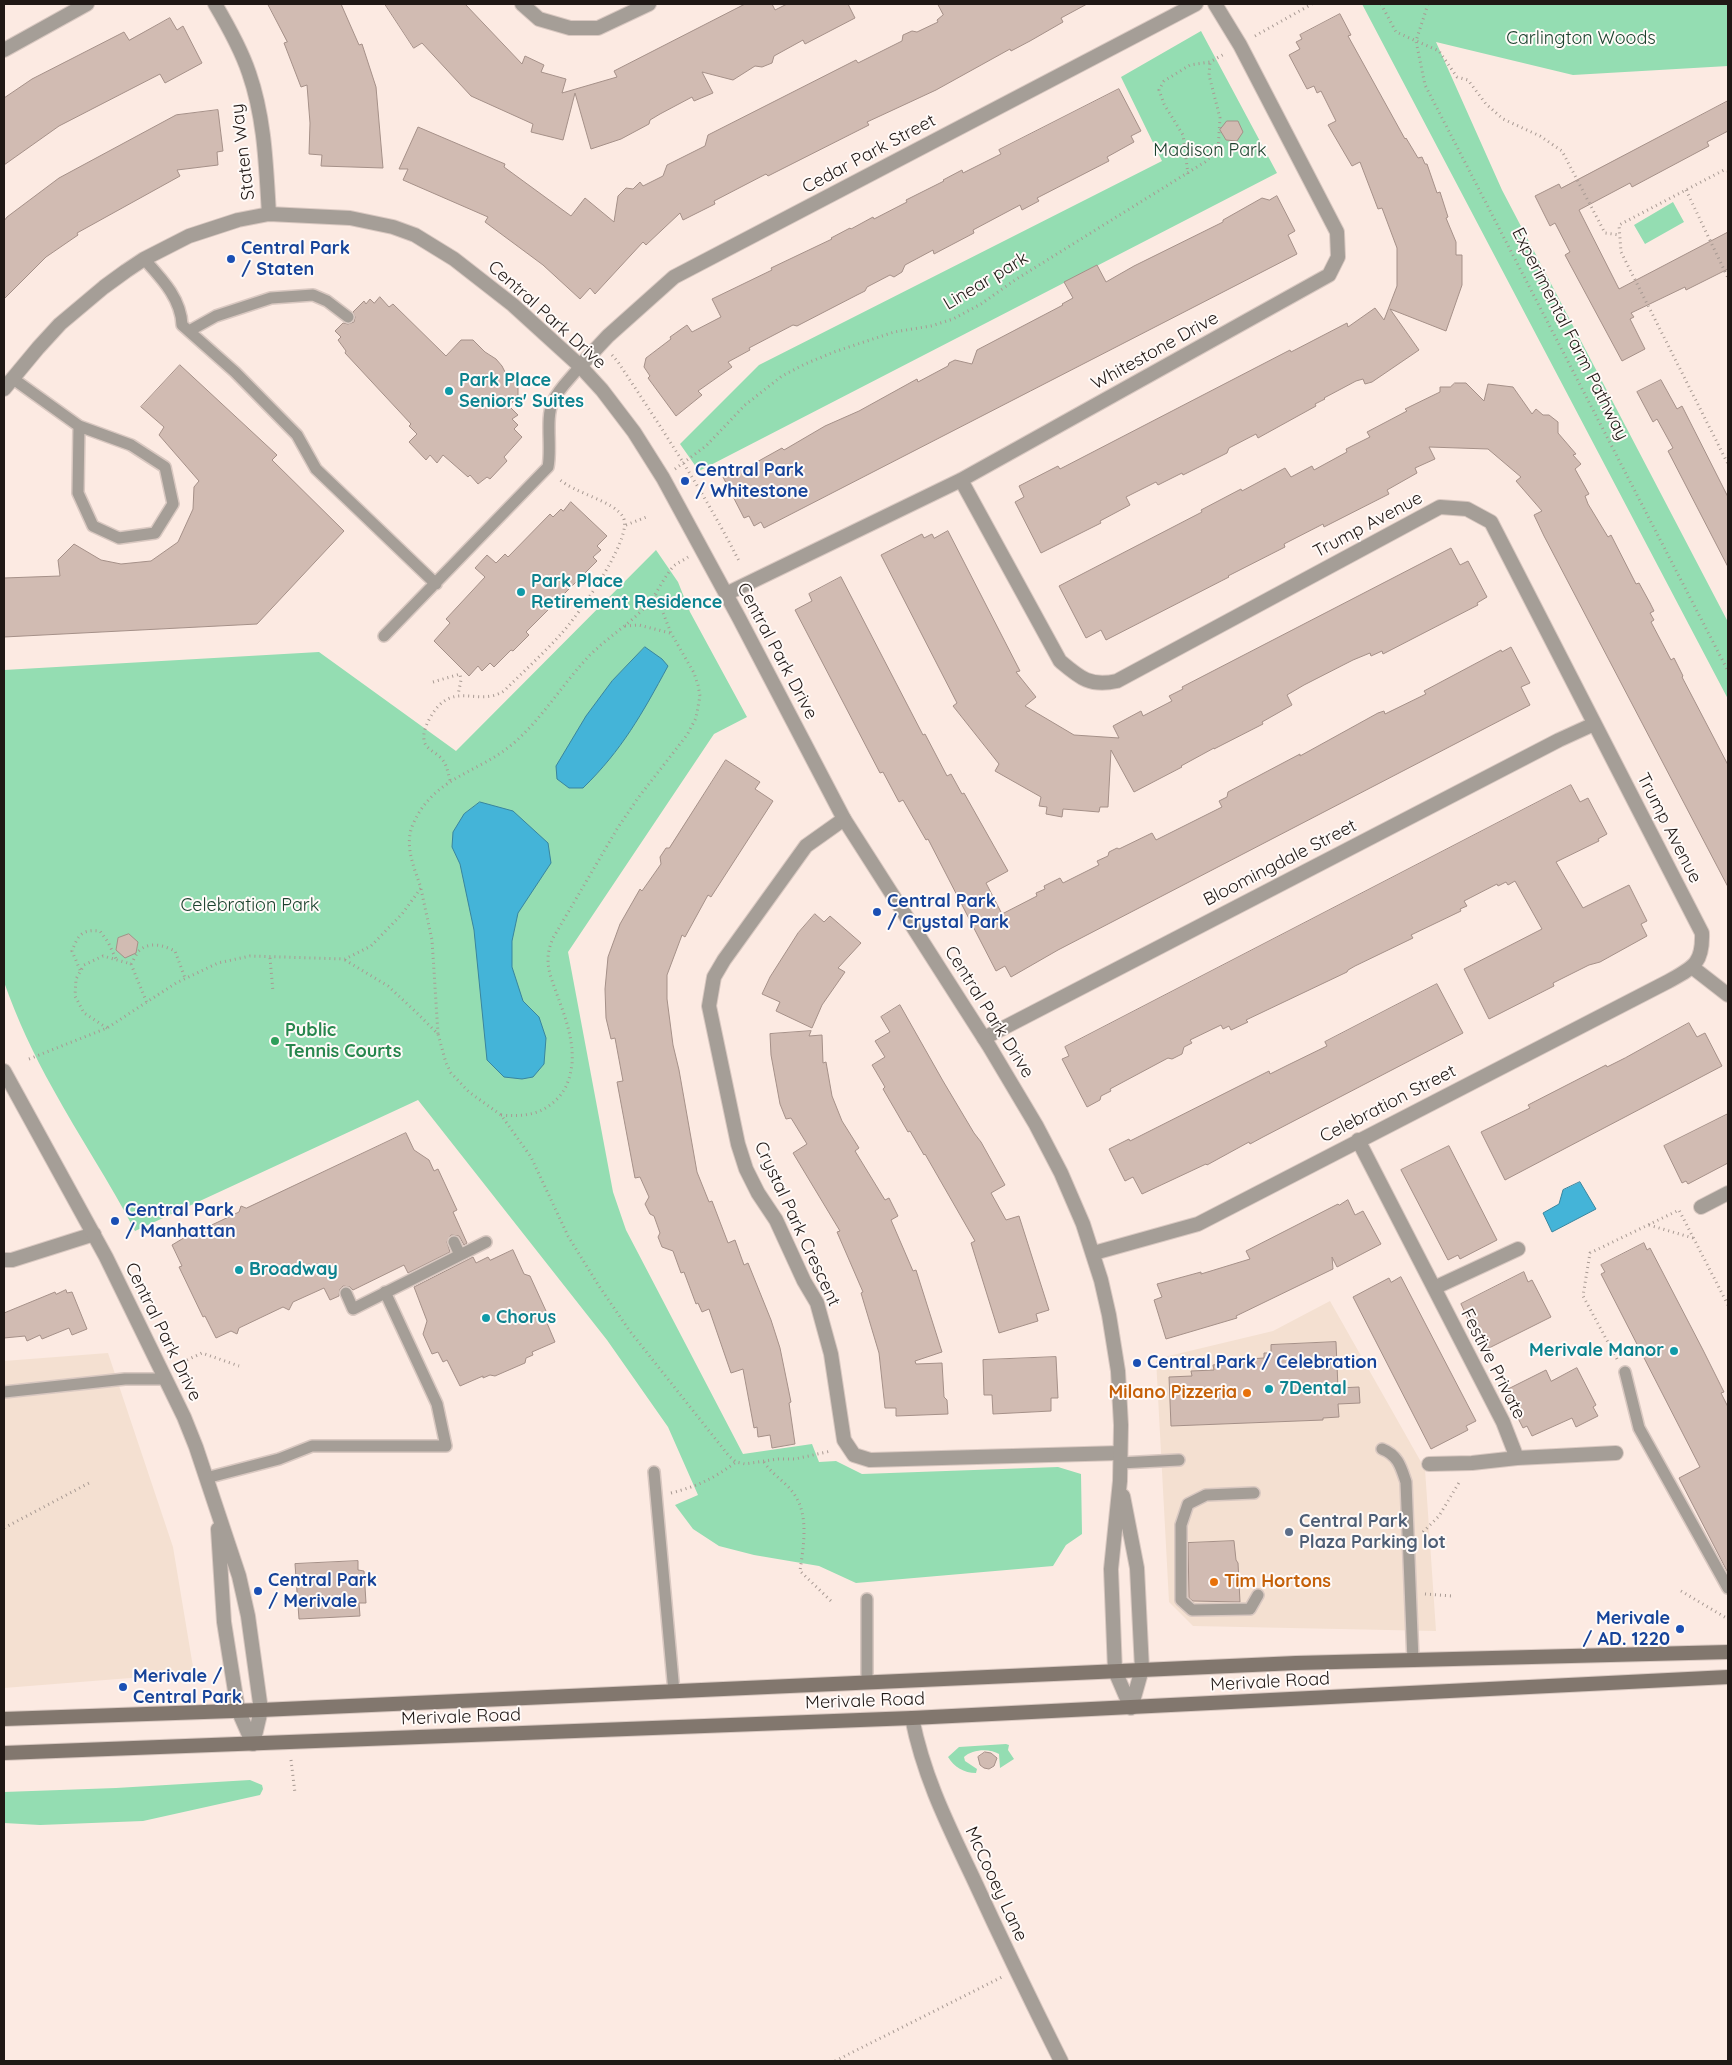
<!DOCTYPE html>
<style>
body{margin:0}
#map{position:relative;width:1732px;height:2065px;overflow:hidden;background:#fceae2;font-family:Quicksand,sans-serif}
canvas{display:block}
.frame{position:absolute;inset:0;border:5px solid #201815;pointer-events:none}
</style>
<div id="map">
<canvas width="1732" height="2065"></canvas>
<div class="frame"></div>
</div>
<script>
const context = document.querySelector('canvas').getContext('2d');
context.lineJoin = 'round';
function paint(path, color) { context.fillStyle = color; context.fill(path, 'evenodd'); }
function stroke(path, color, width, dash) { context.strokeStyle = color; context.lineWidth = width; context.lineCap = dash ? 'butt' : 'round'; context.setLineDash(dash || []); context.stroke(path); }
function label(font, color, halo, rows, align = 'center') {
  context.font = font + ' Quicksand,sans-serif'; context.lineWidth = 4; context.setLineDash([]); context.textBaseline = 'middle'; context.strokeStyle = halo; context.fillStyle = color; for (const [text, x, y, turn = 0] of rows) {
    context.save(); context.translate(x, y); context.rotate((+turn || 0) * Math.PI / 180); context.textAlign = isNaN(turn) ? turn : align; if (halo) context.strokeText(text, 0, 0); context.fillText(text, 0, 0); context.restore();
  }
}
const commercial = new Path2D(`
 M1330,1301L1425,1469L1436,1631L1193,1626L1169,1602L1156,1359L1273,1331Z
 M108,1353L173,1547L194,1673L4,1688V1361Z`);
const green = new Path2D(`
 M1362,4H1728V66L1573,75L1436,42L1502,190L1728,622V699Z
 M1201,31L1277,173L699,471L680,444L759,365L1162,161L1121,77Z
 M1673,202L1684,222L1645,244L1634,225Z
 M656,550L678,582L690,612L747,717L714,734L568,952L613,1192L626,1230L743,1454L812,1444L819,1462L836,1461L862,1474L1058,1467L1081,1474L1082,1534L1066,1545L1053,1566L856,1583L819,1566L754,1555L719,1546L693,1529L675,1505L698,1495L668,1427L607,1340L418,1100L135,1231C110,1182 79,1137 53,1089C34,1055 17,1019 4,982V670L319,652L456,751Z
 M1006,1744L1009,1745L1008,1750L1014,1759L1000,1768L999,1754C990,1748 972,1749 964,1757L965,1761L977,1769L976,1773C964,1773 954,1767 948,1757L959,1747Z
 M250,1780L262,1785L263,1789L260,1795L143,1821L40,1825L4,1823V1792L116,1788Z`);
const water = new Path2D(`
 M645,647L662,659L668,666C642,714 622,750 583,788H569L557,779L556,766L586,716L612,681Z
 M480,802L513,811L548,843L551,863L518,913L512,941V967L523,1001L539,1017L546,1038L544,1064L533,1077L522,1079L504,1077L487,1060L474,930L460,864L452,847L453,832L464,814Z
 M1580,1182L1596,1209L1552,1232L1543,1213L1559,1204L1563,1190Z`);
const building = new Path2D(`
 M268,4H341L359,45L362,44L376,87L383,168L321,166L322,155L309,154L310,123L307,85L301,87L284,43L287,42Z
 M385,4H465L522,64L525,56L544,65L541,72L566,79L562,93L617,77L614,71L745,4H772L775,10L787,4H848L855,18L805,44L803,40L774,56L772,63L762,67L755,66L733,80L702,72L713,93L694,101L692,97L660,114L650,120L649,124L621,139L591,149L575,93L563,140L531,132L533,124L471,96L422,43L414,48Z
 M938,4H1087L1061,18L1063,22L1030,41L1011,51L1010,49L936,90L867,122L869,125L768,176L766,174L714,201L715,204L683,220L680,213L646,245L643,242L595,294L590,288L580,299L543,265L485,222L488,217L403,180L408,169H399L418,127L505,164L504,167L571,216L585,198L614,222L618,196L626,188L633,189L640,182L643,186L663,176L667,165L705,146L708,135L856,60L858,63L902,41L903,35L912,31L917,32L938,22L937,20L943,15Z
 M1340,14L1351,35L1348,36L1405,139L1406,138L1418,158L1422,157L1425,164H1427L1437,193L1440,192L1448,217L1446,218L1456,242V255H1462V285L1446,331L1390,309L1419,350L1372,382L1365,384L1363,379L1356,381L1324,398L1325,399L1315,404L1316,406L1258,438L1256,434L1229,448L1227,453L1183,475L1182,473L1158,485L1156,482L1126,497L1130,505L1100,521L1101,523L1041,553L1015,502L1024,497L1019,486L1058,466L1060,469L1290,350L1291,352L1347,323L1348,327L1375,308L1384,320L1397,286V248L1382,208L1378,209L1360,162L1352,166L1328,125L1336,121L1321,91L1317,93L1314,86L1307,89L1289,55L1300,49L1296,42L1302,39L1300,35Z
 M170,18L177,30L183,26L202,63L165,83L160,74L59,126L4,165V98L32,79L124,32L129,40Z
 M1119,89L1141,131L1131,136L1134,142L1107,157L1109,161L1037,198L1039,201L1022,210L1020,205L973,230L974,233L934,254L933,250L905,265L902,272L894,277L890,275L867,287L865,291L857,295L797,326L793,325L749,348L750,350L728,362L732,367L698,391L702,395L676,416L648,378L650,376L644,367L646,358L671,339L670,337L687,325L692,332L721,317L712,299L772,270L771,268L832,239L831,238L850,228L851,229L873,217L874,219L907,202L906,200L944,181L943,180L962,170L963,173L1001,154L999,150Z
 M1728,101V131L1707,142L1709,146L1632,187L1630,183L1579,210L1619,289L1728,232V269L1686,290L1685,287L1631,313L1634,317L1630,319L1645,349L1622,361L1565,255L1570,252L1555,223L1550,226L1535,196L1559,184L1561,188Z
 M218,110L223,151L217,152L218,165L177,170L180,176L77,233L78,235L46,257L4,299V221L7,217L59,178L176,115Z
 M1227,121H1238L1243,132L1237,141L1226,140L1220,130Z
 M1277,196L1295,231L1288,235L1297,254L764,528L761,522L754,526L749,516L744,518L723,477L745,466L746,468L782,448L784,450L825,426L859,411L917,379L918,382L948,366L949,363L955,360L972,364L977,350L1063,305L1062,304L1073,298L1064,282L1097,265L1106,282L1134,266L1223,222V220L1262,198L1269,200Z
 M380,297L389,307L393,304L446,356L461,340H473L485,352L496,359L502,366L507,376L518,385V396L509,406L518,415L512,419L518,425L514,429L522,437L504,457L507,461L490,479L487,477L478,484L470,475L468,477L443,455L437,463L430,455L426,460L409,442L417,434L409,426L411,424L345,353L346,351L338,340L341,337L335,331L343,323L348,324L354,322L355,317L353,312L364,301L366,304L370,299L374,303Z
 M180,365L277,455L272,460L344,531L257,624L4,637V578L60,576L58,560L74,544L101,560L121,564L151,561L178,542L193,509L194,487L199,481L159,435L164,427L141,407Z
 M1661,380L1677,409L1682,406L1728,497V567L1668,451L1673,448L1657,419L1653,422L1637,392Z
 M1455,383H1466L1484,401L1488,384L1513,387L1532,414L1536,409L1543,415H1549L1558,422V433L1576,454L1573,455L1581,464L1575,469L1589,494L1585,496L1588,504L1608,537L1611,535L1636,584L1639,583L1650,603L1654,611L1650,613L1654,620L1651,622L1671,660L1674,658L1683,676L1682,677L1728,765V887L1544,536L1534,515L1542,511L1516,481L1521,477L1488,449L1429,447L1435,459L1415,468L1417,473L1387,490L1389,494L1324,527L1323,524L1284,544L1285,547L1228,576L1229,577L1106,640L1101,630L1086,638L1059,586L1202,512L1201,510L1241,489L1242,491L1285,468L1291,477L1312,466L1314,470L1347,452L1346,449L1370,437L1367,432L1407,411L1405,409L1440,392V387H1450Z
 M571,502L607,536L597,546L601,550L593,557L597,561L526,632L529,635L513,651L511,650L494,667L490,663L482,671L478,666L469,676L434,641L450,623L446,619L485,577L475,568L487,555L496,563L505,554L508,557L550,514L553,517L561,509L563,511Z
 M948,531L1020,671L1016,672L1036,697L1025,706L1074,735L1119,738L1113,726L1141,711L1143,716L1172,701L1169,696L1183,689L1182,687L1451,548L1460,565L1468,561L1487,597L1477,603L1478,605L1383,654L1382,651L1371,656L1370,653L1353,660L1304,685L1287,695L1292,705L1262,722L1263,724L1214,749V748L1181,766L1182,767L1134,792L1111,750L1108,807H1100L1099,812L1063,809L1062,817L1046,814L1047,807L1039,806L1041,797L995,771L999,764L953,706L957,703L881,555L922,534L924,538L932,534L934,538Z
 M841,577L923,735L925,734L947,776L951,774L962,794L964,793L1008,871L986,883L1002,914L1037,896L1036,893L1045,889L1044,886L1060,878L1063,883L1099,865L1097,861L1108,856L1109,852L1117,848L1119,849L1152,833L1156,840L1222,807L1219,801L1227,797L1228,792L1300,754V756L1378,713L1384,711L1385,714L1426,694L1424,691L1501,650L1502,652L1511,647L1530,683L1521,687L1530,705L1058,950L1011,977L1005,966L996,971L928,839L926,840L903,800L899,802L883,772L880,773L795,610L812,601L809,594Z
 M726,760L760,782L755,789L773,801L711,897L708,895L685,937L682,935L667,975V999L673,1045L679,1070L697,1172L709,1202L712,1201L728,1243L735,1240L744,1265L748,1263L771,1320L780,1348L791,1402L789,1403L795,1444L772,1448L770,1435L758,1437L757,1427L754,1428L743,1369L731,1373L709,1309L702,1312L698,1303L696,1304L684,1272L681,1273L673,1251L662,1247L658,1237L660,1233L654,1216L650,1214L645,1204L649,1197L640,1177L635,1178L617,1082L623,1081L615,1038L611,1039L606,1018L605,989L608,957L620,924L640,889L642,891L661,864L660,857L666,848H669Z
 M1571,785L1580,802L1588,798L1607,834L1598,839L1599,841L1556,862L1583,908L1629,885L1647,921L1641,924L1647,936L1600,962L1589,965L1553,983L1554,986L1489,1019L1464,969L1542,929L1515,881L1508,885L1506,882L1498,886L1497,884L1464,901L1467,906L1460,909L1461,911L1411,935L1413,938L1355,966L1348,970L1347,972L1246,1020L1248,1022L1231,1030L1229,1026L1223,1029L1221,1025L1190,1040L1192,1043L1184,1047L1182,1054L1172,1059L1168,1058L1110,1089L1111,1091L1101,1096L1100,1100L1087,1107L1062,1059L1069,1056L1065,1047Z
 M815,914L824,922L830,916L861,943L838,968L845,972L822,1005L812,1028L776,1011L780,1002L762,994L770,977L798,933Z
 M129,934L138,942L136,953L125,958L116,950L118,938Z
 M1437,984L1463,1033L1263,1137L1250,1144L1249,1142L1207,1165L1206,1164L1142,1194L1133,1177L1125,1181L1109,1149L1129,1139L1130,1141L1269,1071L1270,1074L1288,1065L1327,1046L1325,1042Z
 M900,1005L943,1081L974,1133L981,1142L1005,1185L991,1193L1006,1220L1019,1216L1049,1310L1036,1314L1038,1321L999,1333L971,1243L975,1241L925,1154L924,1155L910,1131L908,1132L897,1113L883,1089L885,1087L872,1065L885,1057L875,1041L890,1032L881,1017Z
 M1689,1023L1697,1037L1705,1033L1722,1066L1505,1180L1481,1132L1530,1108L1528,1105L1606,1065L1607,1067L1625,1058Z
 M811,1031L809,1036L822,1035L823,1063L826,1062L832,1096L842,1121L859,1148L855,1151L885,1200L889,1198L898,1216L891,1220L913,1271L916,1270L942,1352L915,1361L916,1364L942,1363L944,1397L947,1400L948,1414L896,1416V1408H885L879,1353L861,1293L863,1292L837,1232L840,1231L793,1153L807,1144L791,1118L786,1119L780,1104L771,1055L770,1034Z
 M1728,1114V1163L1688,1184L1686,1181L1682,1183L1664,1146Z
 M406,1133L414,1150L429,1160L434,1171L438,1169L457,1210L453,1212L467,1243L464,1245L459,1236L451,1235L447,1242L450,1252L408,1273L404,1265L353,1290L350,1287L343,1286L340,1289L339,1296L330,1300L324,1288L293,1302L289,1310L283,1307L239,1328L237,1334L231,1331L216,1338L205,1316L203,1317L179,1267L182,1266L172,1245L187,1236L189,1231L197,1232L239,1212L241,1206L246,1208Z
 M1449,1146L1497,1240L1460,1259L1458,1255L1448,1260L1401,1170Z
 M1348,1200L1355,1215L1363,1211L1381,1244L1337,1267L1332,1257L1333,1269L1236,1316L1237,1318L1166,1339L1154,1300L1162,1297L1157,1284L1201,1272V1274L1250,1259L1246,1251L1338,1204L1339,1205Z
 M1644,1243L1647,1250L1650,1248L1703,1350L1724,1392L1721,1393L1728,1407V1573L1679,1478L1700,1467L1601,1274L1605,1272L1601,1265Z
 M513,1250L524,1274L530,1276L546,1311L544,1316L555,1342L532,1352L533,1355L526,1358L525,1363L495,1376L490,1375L483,1378V1376L460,1386L447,1360L443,1362L438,1352L432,1354L423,1334L427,1321L414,1287L473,1257L476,1263L488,1257L490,1260Z
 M1524,1272L1528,1282L1532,1280L1551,1317L1483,1351L1461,1304Z
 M1401,1277L1476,1421L1466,1426L1468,1430L1431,1449L1353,1297L1389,1278L1391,1282Z
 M66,1290L67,1293L72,1292L87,1329L72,1335L69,1328L42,1339L40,1335L27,1341L25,1336L4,1338V1313L55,1292L56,1294Z
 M1336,1342L1338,1388L1359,1387L1360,1403L1338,1404L1339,1417L1323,1418V1420L1171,1426L1169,1377L1192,1376L1191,1371L1214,1370L1213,1365L1233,1363L1232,1360L1264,1358V1353H1271V1345Z
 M1056,1357L1058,1398H1051V1411L993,1414L992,1395H984L983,1360Z
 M1577,1368L1596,1405L1593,1407L1598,1416L1576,1427L1572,1418L1532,1436L1527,1426L1523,1428L1504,1391L1546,1370L1551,1381Z
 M1234,1541L1236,1560L1238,1563L1240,1602L1193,1601L1189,1598L1188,1543Z
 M358,1561V1570L364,1571L366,1603H359L360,1616L299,1619L295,1564Z
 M985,1752L991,1753L997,1758L994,1766L989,1769L984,1768L980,1765L978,1757Z`);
const path = new Path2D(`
 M1381,4L1396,32L1439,51L1457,77L1468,80L1486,104L1503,119L1540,136L1562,151L1605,233L1620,235
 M1428,4L1416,41L1425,85L1728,671
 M1255,36L1312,4
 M1728,171L1724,170L1619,225L1621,252L1728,464
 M1188,174L1183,135L1164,104L1159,90L1164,81L1190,65L1210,62L1226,53
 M1686,190L1728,278
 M612,355L618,362C661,427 704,492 739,561
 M675,469L706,446L745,405L782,376L805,364L834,352L894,332L931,326L953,319L981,304L1015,280L1205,162L1218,150L1220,118L1209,75L1210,62
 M626,525L649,516
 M625,626L639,625L670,633
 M433,682L460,674L461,680L458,695
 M450,780C448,773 447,765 442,759C436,752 425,749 424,740C423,732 426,725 430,718C452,678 477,708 504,691C523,672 543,654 561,634C576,618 635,537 623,517C614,501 574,493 559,479
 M421,889L432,940L438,1034
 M270,958L273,992
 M345,960L388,986L416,1012L438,1034L446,1063L451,1073L469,1092L501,1115L531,1157L568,1236L599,1286L629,1330L729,1456L736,1462L745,1464L778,1459H795L831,1451
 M131,964C134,960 136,953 140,950C150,941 165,946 175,951L185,978
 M80,970L72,951C78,935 82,929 100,931L108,942L116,959
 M107,1028L84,1013L75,996L76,979L84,965L103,956L131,964L147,1003
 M29,1059L107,1028L176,983L218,963L250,956L345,959L371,946L402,914L421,888C414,867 403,844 414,822C436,775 481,773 516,741C544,716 564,682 590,655C608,637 630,624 647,605C658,593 665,574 675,565C679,562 684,560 688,557
 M501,1115C523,1117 542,1115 558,1098C567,1088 570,1078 572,1064C574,1036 563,1012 554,986C551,978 548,969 548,960C548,952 550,945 553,938L617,829L638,798L687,735L696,718L700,696L698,685L694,673L671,633L656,595
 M1649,1225L1693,1238
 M1617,1359L1583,1296L1590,1253L1679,1210L1728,1305
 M187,1360L202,1353L239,1366
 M764,1462C773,1476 788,1483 796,1497C809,1518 803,1549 800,1571L831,1601
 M671,1493C698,1486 713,1479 736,1462
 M4,1528L89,1483
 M1423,1532L1439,1516L1460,1481
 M1681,1591L1728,1619
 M1425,1594L1452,1596
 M291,1760L295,1793
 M835,2061L1002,1977`);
const service = new Path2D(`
 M144,259C161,278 181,298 182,325L235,372L297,435L316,469L436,584
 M189,331L216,316L271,298L313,295L327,301L348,317
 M12,378L79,426L131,445L165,467L173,504L155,533L119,538L93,526L78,493L79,426
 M384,636L548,467C552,447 545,419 553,401C559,388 572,377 580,366
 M454,1242L460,1255
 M346,1293L353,1309L486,1242
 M1625,1372L1639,1428L1728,1588
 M4,1392L125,1379H165
 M1382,1449C1398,1455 1401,1467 1406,1482L1413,1661
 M1120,1463L1179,1460
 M654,1472L674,1692
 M206,1478L279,1459L312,1446H446L437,1404L385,1292
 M1254,1493L1206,1495L1188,1504L1181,1525V1600L1192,1610L1250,1609L1258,1595
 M867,1599V1683`);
const minor = new Path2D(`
 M215,4C228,26 241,49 249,73C265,119 266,167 269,214
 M522,4L539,19L570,28H598L649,4
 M4,50L87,4
 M580,366L608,336L674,277L1196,4
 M961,480L1060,661C1080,678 1090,687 1117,681L1440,507L1467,509L1491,522L1702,933C1703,963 1694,967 1669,981L1198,1224L1094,1253
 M726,594L961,480L1329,275L1338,257L1337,232L1240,45L1215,4
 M844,819L806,846L724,960L714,977L709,1006L738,1144L746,1169L758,1193L776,1220L804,1281L817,1303L831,1354L844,1440L854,1455L870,1460L1120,1453
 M1692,967L1728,995
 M984,1038L1559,740L1594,724
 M1358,1140L1503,1422L1517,1458
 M1701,1207L1728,1193
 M4,1260H12L94,1234
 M1434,1288L1518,1249
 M1429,1464L1472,1463L1517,1458L1616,1453
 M912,1718C924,1778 948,1825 974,1880C1002,1941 1031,2001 1061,2061`);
const tertiary = new Path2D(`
 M4,389L38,348L60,324L104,287L126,271L144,259L189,236L238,220L269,214L350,218L393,227L415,235L454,259L513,305L580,366L602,390L634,432L663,478L739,618L844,819L989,1046L1036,1125L1061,1173L1083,1224L1101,1280L1109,1315L1118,1371L1121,1425L1120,1481L1111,1569L1115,1671L1131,1708
 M4,1071L106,1257L184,1417L196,1447L239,1576L248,1616L261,1710L253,1744
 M1123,1496L1137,1568L1142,1669L1131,1708
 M218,1529L224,1622L238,1710L253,1744`);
const secondary = new Path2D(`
 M4,1719L261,1710L1296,1663L1728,1652
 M4,1753L912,1718L1728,1677`);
const markers = [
 [231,259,5,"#1a4fb4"],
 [449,391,5,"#0f9aa8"],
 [685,481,5,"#1a4fb4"],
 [521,592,5,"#0f9aa8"],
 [877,912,5,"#1a4fb4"],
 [275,1041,5,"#2e9e5b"],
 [115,1221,5,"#1a4fb4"],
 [239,1270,5,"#0f9aa8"],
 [486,1318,5,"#0f9aa8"],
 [1674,1351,5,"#0f9aa8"],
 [1137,1363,5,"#1a4fb4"],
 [1269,1389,5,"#0f9aa8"],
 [1247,1393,5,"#e8710a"],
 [1289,1532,5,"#5c6f8a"],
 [1214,1582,5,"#e8710a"],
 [258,1591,5,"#1a4fb4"],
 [1680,1629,5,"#1a4fb4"],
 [123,1687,5,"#1a4fb4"]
];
const parkNames = [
 ["Carlington Woods",1581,39],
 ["Madison Park",1210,151],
 ["Celebration Park",250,906]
];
const streetNames = [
 ["Staten Way",243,152,-97],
 ["Cedar Park Street",869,154,-28],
 ["Linear park",986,281,-31],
 ["Central Park Drive",547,315,42],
 ["Experimental Farm Pathway",1570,334,63],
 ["Whitestone Drive",1155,351,-29],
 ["Trump Avenue",1368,525,-28],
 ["Central Park Drive",777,651,62],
 ["Trump Avenue",1669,828,63],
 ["Bloomingdale Street",1280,863,-27],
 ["Central Park Drive",989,1012,58],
 ["Celebration Street",1388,1104,-27],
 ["Crystal Park Crescent",797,1224,65],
 ["Central Park Drive",163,1332,64],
 ["Festive Private",1493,1364,63],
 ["Merivale Road",1270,1682,-3],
 ["Merivale Road",865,1701,-2],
 ["Merivale Road",461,1717,-2],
 ["McCooey Lane",996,1884,65]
];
const transitNames = [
 ["Central Park",241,249],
 ["/ Staten",241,270],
 ["Central Park",695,471],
 ["/ Whitestone",695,492],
 ["Central Park",887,902],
 ["/ Crystal Park",887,923],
 ["Central Park",125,1211],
 ["/ Manhattan",125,1232],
 ["Central Park / Celebration",1147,1363],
 ["Central Park",268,1581],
 ["/ Merivale",268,1602],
 ["Merivale",1670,1619,"right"],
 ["/ AD. 1220",1670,1640,"right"],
 ["Merivale /",133,1677],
 ["Central Park",133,1698]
];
const cultureNames = [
 ["Park Place",459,381],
 ["Seniors' Suites",459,402],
 ["Park Place",531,582],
 ["Retirement Residence",531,603],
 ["Broadway",249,1270],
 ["Chorus",496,1318],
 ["Merivale Manor",1664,1351,"right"],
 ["7Dental",1279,1389]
];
const leisureNames = [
 ["Public",285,1031],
 ["Tennis Courts",285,1052]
];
const foodNames = [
 ["Milano Pizzeria",1237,1393],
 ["Tim Hortons",1224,1582,"left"]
];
const serviceNames = [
 ["Central Park",1299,1522],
 ["Plaza Parking lot",1299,1543]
];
paint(commercial, '#f4e0d1');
paint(green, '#94ddb2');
paint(water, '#44b4d8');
stroke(water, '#39859e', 1);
paint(building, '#d1bbb2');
stroke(building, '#a59088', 1);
stroke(service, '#d9c8c1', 14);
stroke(minor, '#d9c8c1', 16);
stroke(tertiary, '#d9c8c1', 16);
stroke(secondary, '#d9c8c1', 16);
stroke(path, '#a89a93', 3, [1, 4]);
stroke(service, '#a59e97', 11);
stroke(minor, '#a59e97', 14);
stroke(tertiary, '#a59e97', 14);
stroke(secondary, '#82776e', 14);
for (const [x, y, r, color] of markers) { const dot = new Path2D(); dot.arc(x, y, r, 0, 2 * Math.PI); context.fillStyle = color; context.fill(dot); stroke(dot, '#fffaf8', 2); }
label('18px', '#1b412d', '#fffaf8', parkNames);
label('18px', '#201815', '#fffaf8', streetNames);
label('bold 18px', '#164399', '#fffaf8', transitNames, 'left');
label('bold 18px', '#0d838f', '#fffaf8', cultureNames, 'left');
label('bold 18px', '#27864d', '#fffaf8', leisureNames, 'left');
label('bold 18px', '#c56008', '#fffaf8', foodNames, 'right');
label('bold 18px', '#4e5e75', '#fffaf8', serviceNames, 'left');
</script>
